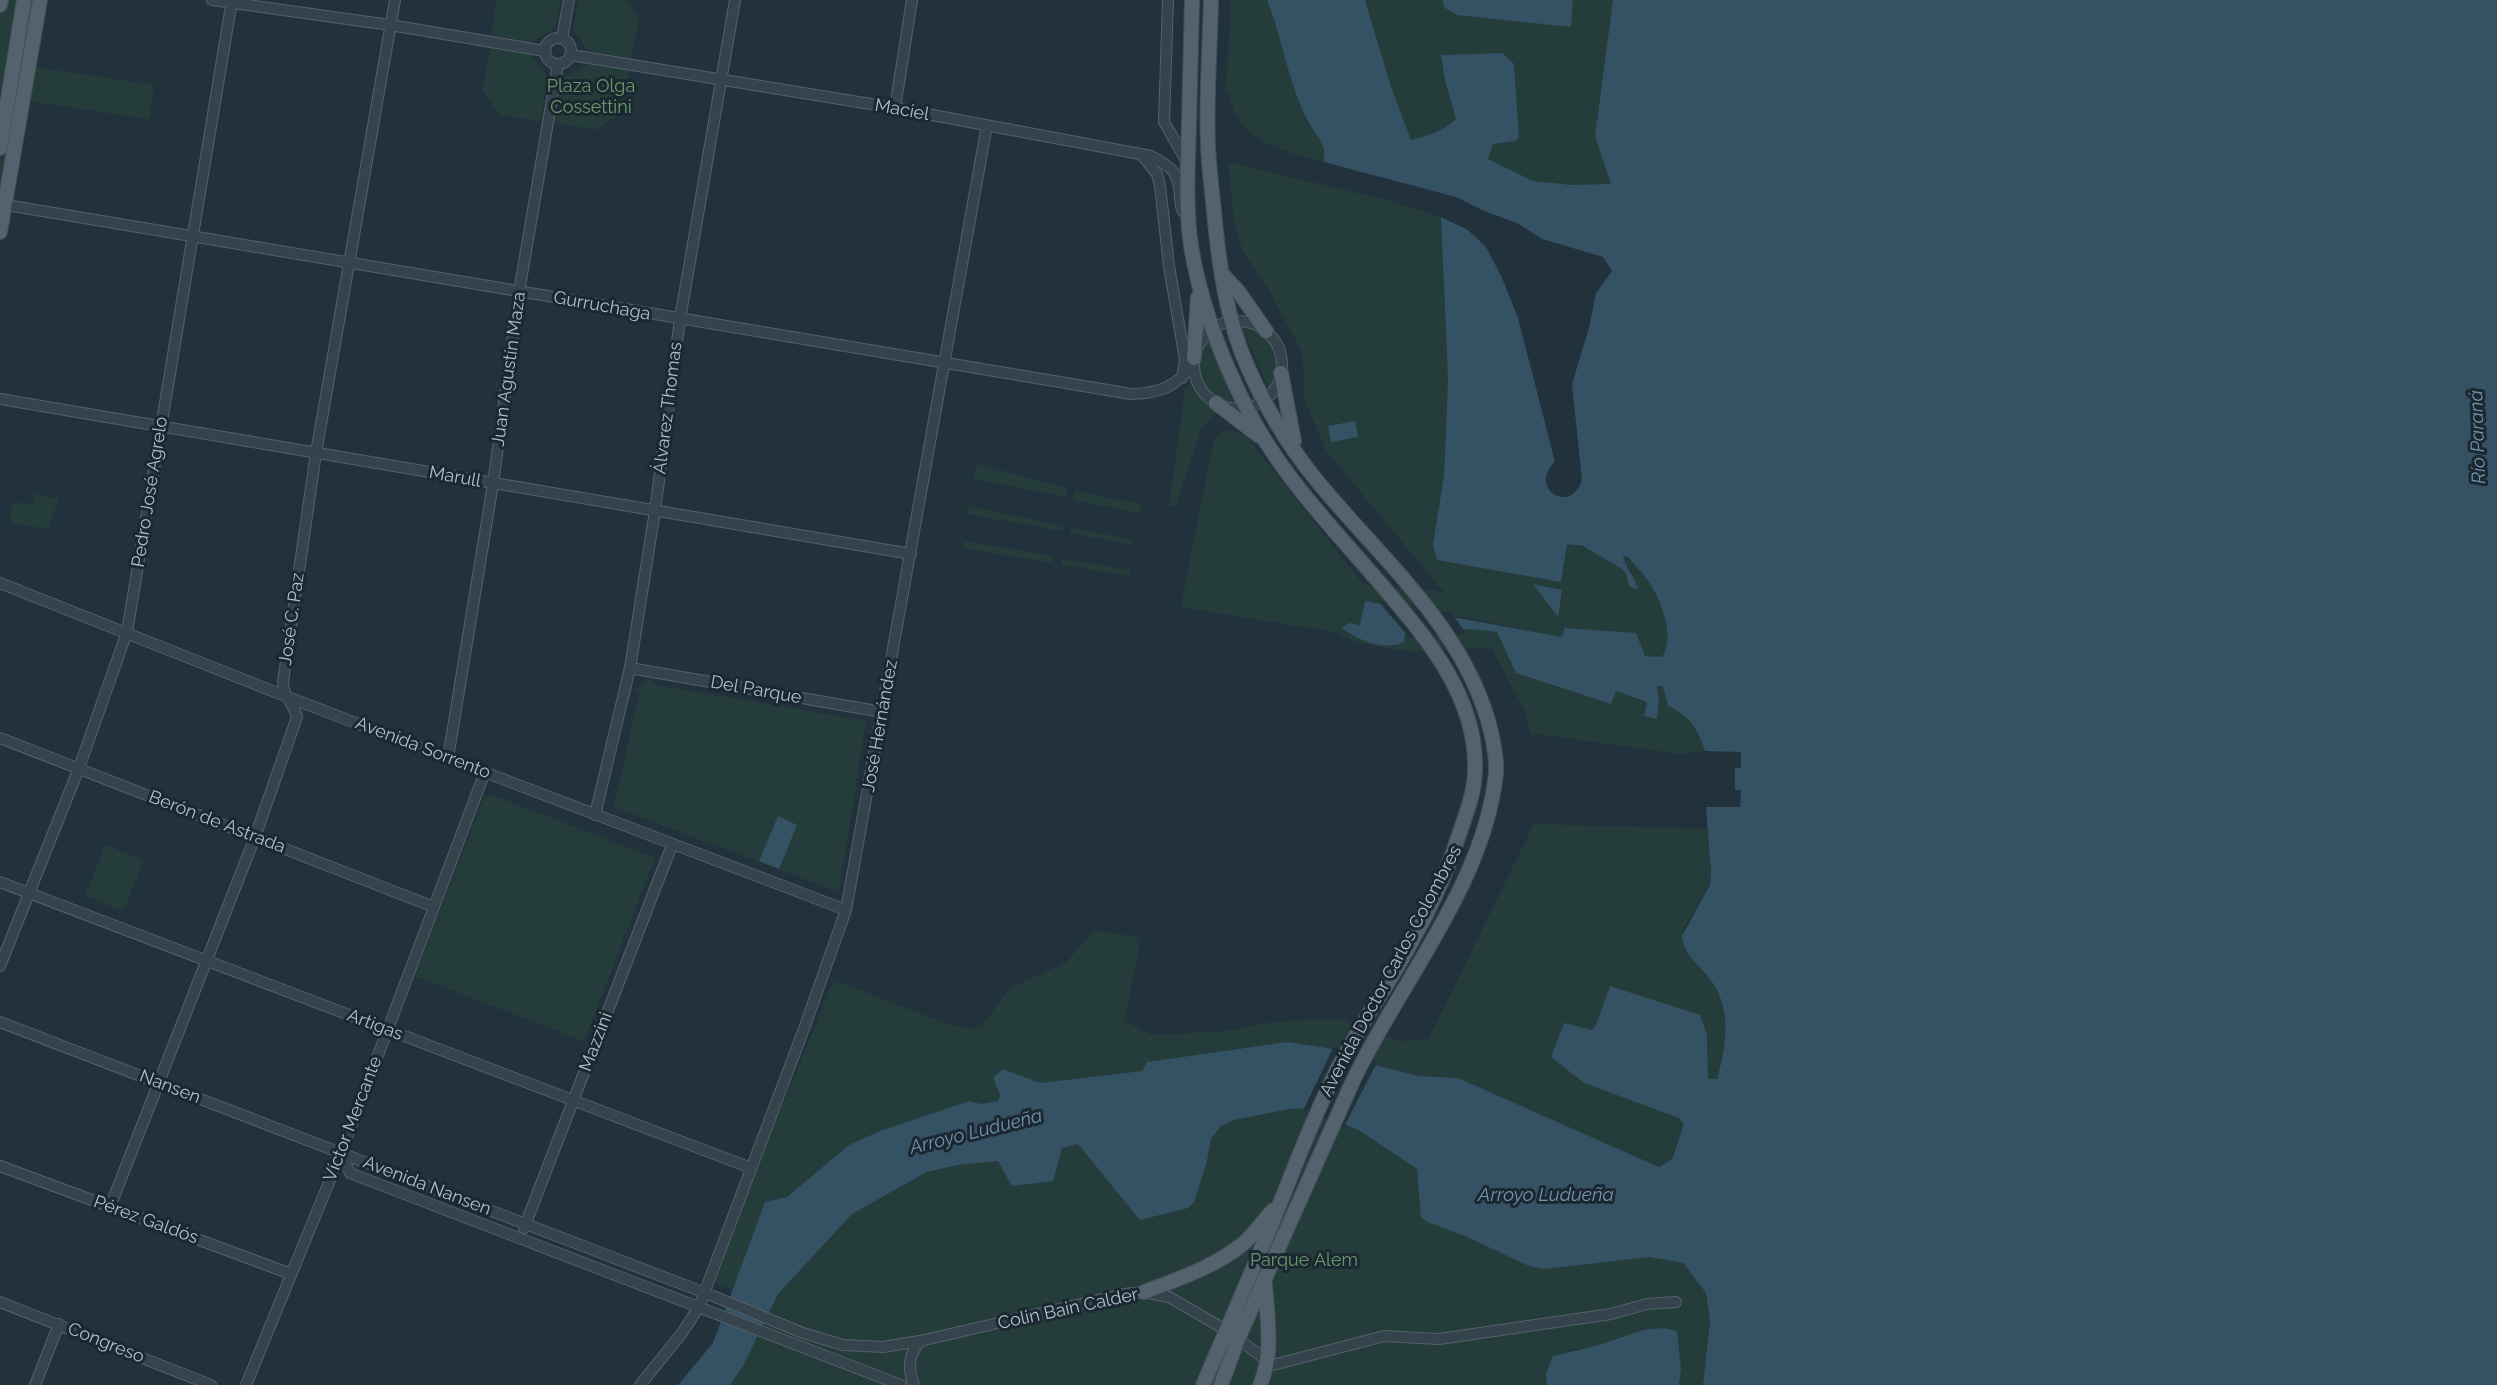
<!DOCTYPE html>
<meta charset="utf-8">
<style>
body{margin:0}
canvas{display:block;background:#22323c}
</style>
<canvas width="2497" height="1385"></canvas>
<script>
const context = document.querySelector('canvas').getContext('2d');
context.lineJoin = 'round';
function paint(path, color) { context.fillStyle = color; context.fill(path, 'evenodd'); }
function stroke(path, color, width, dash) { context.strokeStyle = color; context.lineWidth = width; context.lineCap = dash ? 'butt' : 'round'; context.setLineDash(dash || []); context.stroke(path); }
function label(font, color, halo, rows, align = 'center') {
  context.font = font + ' Raleway,sans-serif'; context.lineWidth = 6; context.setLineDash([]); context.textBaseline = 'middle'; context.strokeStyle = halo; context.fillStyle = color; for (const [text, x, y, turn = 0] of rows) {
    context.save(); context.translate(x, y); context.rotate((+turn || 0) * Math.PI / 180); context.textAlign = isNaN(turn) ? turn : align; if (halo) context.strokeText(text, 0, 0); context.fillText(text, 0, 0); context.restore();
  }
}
const green = new Path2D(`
 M0,0H40L0,232Z
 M497,0H561L555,28L530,43L491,35Z
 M579,0H626L639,17L631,61L591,54L573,30Z
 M1231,0H1267C1283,40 1288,84 1309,123C1318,139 1326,142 1324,162C1286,152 1235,141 1230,94H1226Z
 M1365,0H1442L1445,8L1571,26L1573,0H1613L1595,136L1611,185H1572L1533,181L1487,159L1493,144L1515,141L1519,137L1514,64L1502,53L1441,55L1445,82L1456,119C1443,131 1429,135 1411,140L1391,87Z
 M491,47L530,54L548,77L540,122L500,114L482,90Z
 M588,64L629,71L619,115L594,130L555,122L563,79Z
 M34,67L154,85L149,119L29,101Z
 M1228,162L1390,201L1441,217L1448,380L1444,475L1433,544L1561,581L1567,544C1588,546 1614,559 1627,576L1633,572L1624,562L1623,556H1627C1633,563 1640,570 1646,578C1660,597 1676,635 1662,657L1645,656L1490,622L1365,601L1360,625L1349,634L1374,644L1395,647L1405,634L1470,629L1497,632L1516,673L1611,704L1616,691L1647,702L1659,701L1657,686H1663L1668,706C1690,715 1698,730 1705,751L1680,754L1530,733L1525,711L1491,647L1420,652L1398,650L1358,643L1334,632L1181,607L1213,443C1220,428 1231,430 1245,435L1363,584L1444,592L1327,452L1304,399L1303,354L1269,290L1243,251L1234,223Z
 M1245,326C1278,335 1284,360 1269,389L1242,327Z
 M1210,336L1239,406C1202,400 1189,366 1210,336Z
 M1191,381L1204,401L1217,410L1201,429L1176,506L1169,507L1185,390Z
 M977,464L1068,488L1066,497L974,479Z
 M1074,491L1141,504L1140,513L1073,500Z
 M35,494L59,499L47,529L10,523L13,502L32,505Z
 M969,506L1063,526L1062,531L967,514Z
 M1071,528L1134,540L1133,545L1070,533Z
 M963,541L1054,556L1053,563L962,548Z
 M1062,559L1131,570L1130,576L1061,565Z
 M651,678L656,685L866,721L839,892L614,807L639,695L635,689Z
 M492,795L655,858L584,1041L415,976L484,798Z
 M1534,824L1707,829C1709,851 1716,877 1704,898C1699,907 1686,920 1684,930C1680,957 1709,972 1719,994C1731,1020 1725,1053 1717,1079H1708L1707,1035L1610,987L1596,1025L1592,1030L1584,1083L1679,1118L1684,1124L1671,1159L1659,1167L1458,1078L1419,1076L1375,1065L1328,1048L1287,1042L1147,1062L1142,1071L1040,1083L1003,1069L998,1101L981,1104L969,1101L880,1131L849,1145L787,1197L765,1202L733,1290L715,1283L759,1162L834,980L949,1025L971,1029L982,1026L1010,988L1066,963L1094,930L1141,938L1124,1021L1152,1035L1226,1031L1274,1022L1320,1019L1346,1020L1399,1041L1428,1040Z
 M106,845L144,861L123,911L85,895Z
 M1309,1108L1360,1131L1417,1169L1649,1257L1683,1263L1706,1293L1710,1321L1703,1385H1679L1681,1369L1643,1330L1599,1345L1568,1351L1546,1374L1547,1385H730L743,1366L778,1294L852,1214L927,1172L958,1165L999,1161L1078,1144L1194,1202L1207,1161L1211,1139L1221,1126L1234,1120L1290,1109Z`);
const water = new Path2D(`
 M1267,0H1365L1391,87L1411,140C1429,135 1443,131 1456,119L1445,81L1441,55L1502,53L1514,64L1519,137L1515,141L1493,144L1488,159L1533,181L1572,185L1611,184L1595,136L1613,0H2497V1385H1703L1710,1321L1706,1293L1683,1263L1649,1257L1544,1269L1529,1266L1465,1236L1427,1222L1421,1217L1417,1169L1360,1131L1308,1108L1290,1109L1234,1120L1221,1126L1211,1139L1207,1161L1194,1202L1188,1208L1140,1220L1078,1144L1062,1148L1053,1181L1012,1186L998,1161L958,1165L927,1172L852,1214L778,1294L743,1366L730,1385H678L713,1343L765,1202L787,1197L849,1145L880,1131L969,1101L981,1104L998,1101L1000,1095L993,1078L1003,1069L1040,1083L1142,1071L1147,1062L1287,1042L1328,1048L1375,1065L1419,1076L1458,1078L1659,1167L1672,1159L1684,1124L1679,1118L1584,1083L1551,1057L1564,1023L1592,1030L1596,1025L1610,986L1700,1015L1707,1035L1708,1079H1717C1726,1048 1732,1010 1712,982C1702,967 1683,955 1682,936L1710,885L1711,871L1706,807H1740L1741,790H1735V768H1741V752L1705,751C1698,730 1690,715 1668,706L1663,686H1657L1659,701L1657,719L1644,716L1647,702L1616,691L1611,704L1516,673L1497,632L1470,629L1405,634L1404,642C1386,652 1357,640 1342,628L1349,623L1360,625L1365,601L1562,637L1565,628L1636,633L1645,656L1662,657C1676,635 1660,597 1646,578C1640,570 1633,563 1627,556H1623C1625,565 1635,578 1638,589L1629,587L1627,576L1622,569L1583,546L1567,544L1561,582L1437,560L1433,544L1444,475L1448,380L1441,217L1468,230L1486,247L1502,278L1518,318L1555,462C1527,488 1571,516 1582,480L1572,384L1589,328L1596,293L1612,271L1603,257L1542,239L1517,223L1484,211L1456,197L1324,162C1326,142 1318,139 1309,123C1288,84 1283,40 1267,0Z
 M1442,0H1573L1571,27L1457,15L1445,8Z
 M1355,421L1358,437L1331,442L1328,426Z
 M1533,584L1562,590L1558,617Z
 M778,816L797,825L779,869L759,861Z
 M1663,1328L1677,1331L1681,1369L1679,1385H1547L1546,1374L1553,1356L1599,1345L1643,1330Z`);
const pier = new Path2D(`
 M1377,600L1451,613L1466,633L1409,637Z
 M1334,1046L1377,1062L1344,1127L1308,1111H1303Z`);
const minor = new Path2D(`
 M212,0L390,25L545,51
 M1168,0L1164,122L1187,162
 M545 51a13 13 0 1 1 26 0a13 13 0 1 1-26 0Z
 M562,38L569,0
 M571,55L895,108L1151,156C1172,167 1179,173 1180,197C1181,205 1180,208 1185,214
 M895,108L912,0
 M1141,154L1157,174L1160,186L1169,266L1185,360L1182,378
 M0,204L1131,394C1161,393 1176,387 1194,363
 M1194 365a44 44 0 1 1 88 0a44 44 0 1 1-88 0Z
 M0,399L911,554
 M0,583L285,696L846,910
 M630,668L882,712
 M0,738L434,907
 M448,758L493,484L519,292L558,64
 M595,815L630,668L655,511L680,319L735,0
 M0,882L751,1168
 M0,966L79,768L127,632L232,0
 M0,1022L713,1296L803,1333L843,1345L883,1347L920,1341L1124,1294L1144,1292L1169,1297L1226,1330L1273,1365L1384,1336L1439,1339L1611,1314L1647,1304L1676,1302
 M341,1153L350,1173L901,1385
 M0,1166L291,1274
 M110,1207L255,837L297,717C294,703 283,697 283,682L316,453L395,0
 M524,1228L672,845
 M0,1302L211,1385
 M35,1385L59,1324
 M246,1385L341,1153L485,772
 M640,1385L682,1333L699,1307L805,1026L846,910L987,125
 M914,1385C907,1368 909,1355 920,1341`);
const major = new Path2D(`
 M1192,0C1191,41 1190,82 1189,123C1188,163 1185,206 1191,246C1200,302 1220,355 1245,405C1278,472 1331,526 1379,582C1424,635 1477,695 1475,769C1475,790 1468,809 1461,829C1449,867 1432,906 1412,941C1388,986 1358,1027 1335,1074C1314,1116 1298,1158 1281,1201C1256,1263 1229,1324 1203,1385
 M1211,0C1210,48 1206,97 1208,145C1209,171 1213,197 1215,223C1220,270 1227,319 1246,363C1264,405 1289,447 1318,482C1381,559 1467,630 1491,732C1494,745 1497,759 1496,773C1484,886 1399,983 1352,1083L1238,1339L1221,1385
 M0,5L1,0
 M0,148L24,0
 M0,232L40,0
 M1223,275L1238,291L1266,331
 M1194,358L1198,297
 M1281,373L1294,441
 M1216,403L1259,436
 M1144,1292C1178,1279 1215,1267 1244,1243C1255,1233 1264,1220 1273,1210
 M1260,1385C1274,1353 1267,1317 1265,1283`);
const parkNames = [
 ["Plaza Olga",591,87],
 ["Cossettini",591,108],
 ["Parque Alem",1304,1261]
];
const streetNames = [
 ["Maciel",902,110,10],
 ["Gurruchaga",602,306,10],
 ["Juan Agustín Maza",509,369,-82],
 ["Álvarez Thomas",668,408,-83],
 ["Marull",455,477,10],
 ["Pedro José Agrelo",150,492,-81],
 ["José C. Paz",292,619,-82],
 ["Del Parque",756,690,10],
 ["José Hernández",880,726,-80],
 ["Avenida Sorrento",423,748,21],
 ["Berón de Astrada",217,822,21],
 ["Avenida Doctor Carlos Colombres",1391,971,-62],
 ["Artigas",375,1025,21],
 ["Mazzini",596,1042,-69],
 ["Nansen",170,1087,21],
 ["Víctor Mercante",353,1119,-69],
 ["Avenida Nansen",427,1186,21],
 ["Pérez Galdós",146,1220,20],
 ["Colin Bain Calder",1068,1309,-12],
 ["Congreso",106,1343,22]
];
const waterNames = [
 ["Río Paraná",2478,437,-92],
 ["Arroyo Ludueña",976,1132,-14],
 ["Arroyo Ludueña",1546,1195]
];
paint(green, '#243d3b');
paint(water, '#355164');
paint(pier, '#22323c');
stroke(minor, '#54616a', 12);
stroke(major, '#424f58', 16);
stroke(minor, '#35434c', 10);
stroke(major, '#53626c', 14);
label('18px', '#679a69', '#1b2831', parkNames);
label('18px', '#b1bec8', '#1b2831', streetNames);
label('italic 19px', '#7095ac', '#1b2831', waterNames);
</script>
